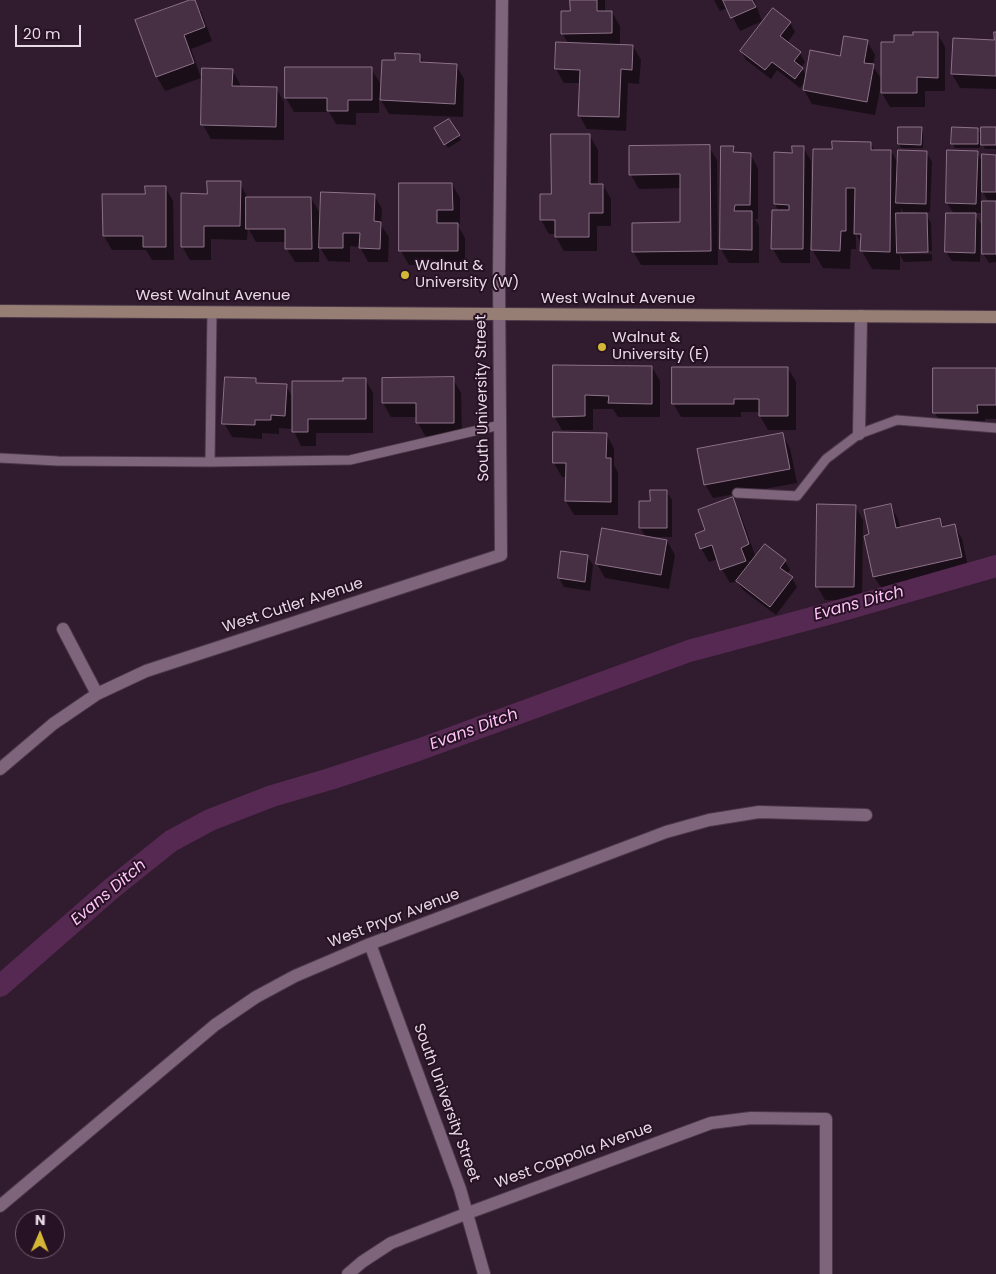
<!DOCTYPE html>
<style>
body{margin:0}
#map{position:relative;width:996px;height:1274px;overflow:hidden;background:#311b2e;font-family:Poppins,sans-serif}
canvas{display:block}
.north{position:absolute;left:15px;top:1209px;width:50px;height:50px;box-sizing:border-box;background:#271124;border:1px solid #746172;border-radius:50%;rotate:1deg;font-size:14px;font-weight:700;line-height:20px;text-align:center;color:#e8d9e6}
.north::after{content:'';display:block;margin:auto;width:18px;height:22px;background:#d3b635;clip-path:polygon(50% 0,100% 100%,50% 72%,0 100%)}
.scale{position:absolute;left:15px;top:25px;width:66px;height:22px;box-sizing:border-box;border:2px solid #e8d9e6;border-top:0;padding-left:6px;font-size:15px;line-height:18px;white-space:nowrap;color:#e8d9e6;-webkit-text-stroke:4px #271124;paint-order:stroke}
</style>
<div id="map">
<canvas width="996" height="1274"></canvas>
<div class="north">N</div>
<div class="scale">20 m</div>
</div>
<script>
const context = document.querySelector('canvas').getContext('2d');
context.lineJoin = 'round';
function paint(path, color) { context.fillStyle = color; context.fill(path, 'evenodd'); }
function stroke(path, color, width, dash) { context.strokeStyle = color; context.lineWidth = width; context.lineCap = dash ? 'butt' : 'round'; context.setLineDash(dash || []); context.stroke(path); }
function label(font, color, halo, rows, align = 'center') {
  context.font = font + ' Poppins,sans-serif'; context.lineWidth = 4; context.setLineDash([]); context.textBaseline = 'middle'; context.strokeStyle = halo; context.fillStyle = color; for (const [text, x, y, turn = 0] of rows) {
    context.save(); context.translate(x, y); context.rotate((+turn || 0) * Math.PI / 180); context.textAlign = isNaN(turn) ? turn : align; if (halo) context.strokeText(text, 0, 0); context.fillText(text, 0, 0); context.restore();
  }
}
const shadow = new Path2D(`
 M190,0H194L202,14L212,41L191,49L201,78L165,91L157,77L137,21Z
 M571,0H605V12H612L620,26V46H633L641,60L639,84L628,83L626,131L587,129L579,115L580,83H564L556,69L568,43L562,33L571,12Z
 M714,0H754L762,21L740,31L728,8L720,11Z
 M790,23L795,32L787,43L800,53L805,62L801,68L807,76L867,41L875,55L873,66L882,80L875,115L812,104L804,90L806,80L800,88L777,70L771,79L746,60L741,51Z
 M937,33L945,47V91H925V107H890L882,93Z
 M996,33V89L960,88L952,74L995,41Z
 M419,55L424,63L456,65L464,79L463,117L389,114L379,97V113H356V125L336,124L329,112H294L286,98L371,69L382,86L396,62Z
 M204,70H232L240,84V88H276L284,102V140L211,139L203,125Z
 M449,120L461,140L448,148L436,129Z
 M921,128L923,132V148H901L899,144Z
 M996,128V149H985L980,140V148H955L953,143L978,129L982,137Z
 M590,136L598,150V185H603L611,199V226H597V251H564L556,237V234H549L541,220L553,195Z
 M870,143L875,151H891L899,165L927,153L932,162L930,212H925L931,223L932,251L902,252V254H932V261L904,262L900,255V270L872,269L862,251V244L856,234V249H851L850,269L823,268L810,246V263H781L773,249L779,212L775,204L793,154L803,147L811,161V229H813L833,150ZM901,208L903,212H917V214L901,215Z
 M709,147L717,160L718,265H641L633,251L681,224V188L639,189L631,175Z
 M733,147L736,154H750L758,168V219H755L759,226V263H729L721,249Z
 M977,152L983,163L996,156V262L989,263L983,253L989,203L981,189V213H974L981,224L980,262L952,261L946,252L954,214L947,203Z
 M240,183L248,199L311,198L319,212V223L374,195L382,209L381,225L389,237L388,262H368L360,247L350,246V262L328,261L319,245V262H295L287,249L286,242H256L248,228L247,240L211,239V260H190L182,246L208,195Z
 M452,184L460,198V224H457L465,238V265H409L401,251Z
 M165,187L173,201L174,260H152L146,250H112L104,236L146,196Z
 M554,367H652L660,381V417H618L613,409H593V430H562L554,416Z
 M788,368L796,382V430H768L760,416V412H741V417H681L673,403Z
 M996,369V419H985V427H943L935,413Z
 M255,379L258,384L286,386L293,398L345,383L365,379L373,393V433H316V446H301L293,429L279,428V434L262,433V439L232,437L224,423Z
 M453,379L461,393L462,437H426L418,423V417H391L383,403Z
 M606,434L614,448V465L618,473V515H574L566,501L567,477H562L554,463Z
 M782,434L790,448L797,483L713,498L705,484Z
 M666,491L672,500V537H651V538L667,541L675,555L669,589L605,578L597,564L646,537L640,528L651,502Z
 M732,499L740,513L756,558L785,561L790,570L787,574L792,578L797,587L776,615L743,590L737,581L730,583L722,569L718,559L709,562L701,548L706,531ZM755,559L750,566L748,562Z
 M890,505L898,519L900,528L940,519L944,527L954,525L962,539L969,571L883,590L874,577L871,535Z
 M855,506L863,520L862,601L825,600L817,586Z
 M587,556L593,565L590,591L564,587L559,578Z`);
const canal = new Path2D(`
 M0,986L111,889L171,841L210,820L272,796L330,779L418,750L689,651L846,609L996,566`);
const building = new Path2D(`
 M190,0H195L205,27L184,35L194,63L156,77L135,20Z
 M570,0H597V11H612V33L561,34V11H570Z
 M723,0H752L756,7L731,18Z
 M773,8L791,22L780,36L801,52L794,61L803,68L795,79L772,62L765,70L740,51Z
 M913,32H938V78L917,77V93H881V42H894V35H913Z
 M994,32H996V76L951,74L953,38L994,40Z
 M844,36L868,40L864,63L874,64L867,102L803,90L810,50L840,56Z
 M556,42L633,45L632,70L621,69L619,117L578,116L580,70L555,69Z
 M395,53L420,54V62L457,64L455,104L380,100L382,60H395Z
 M285,67H372V100H348V111H327V98H285Z
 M202,68L233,69L232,86L277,87L276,127L201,125Z
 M449,119L460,135L444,145L434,128Z
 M898,127H922L921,145L898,144Z
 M952,127L978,128V144H951Z
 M981,127H996V145H981Z
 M551,134H590V184H603V213H589V237H555V220H540V194H551Z
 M832,141L871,142V150H891L890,252L860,251L861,234H854L855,188H846V231H841L840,251L811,250L813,149H832Z
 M710,145L711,251L632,252V223L680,222V174L629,175V146Z
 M721,146H734L733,152L751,153L750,205H735L734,211H752V250L720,249Z
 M792,146H804L803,249H771L772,210H789V205L774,204V152L792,153Z
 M898,150L927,151L926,204L896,203Z
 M947,150L978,151L976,204L946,203Z
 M982,154L996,155V192H982Z
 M207,181H241L240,226H204V247H181V193L207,194Z
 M399,183H452L453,210H437V223H458V251H399Z
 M145,186H166V247H143V236H103L102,194H145Z
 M321,192L375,194L374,221L381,222L380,249L359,248L360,233H343V248H319Z
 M246,197H311L312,249H285V229H246Z
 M982,201H996V254H982Z
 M896,213H927L928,252L897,253Z
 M946,213H976L975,253L945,252Z
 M553,365L652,366V404L608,403L609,396L585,395V416L553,417Z
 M672,367H788V416H759V399H734V404H672Z
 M933,368H996V405H977L978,413H933Z
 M225,377L256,378V383L287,384L285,416L271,415V420H255V425L222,424Z
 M454,377V423H416V403H382V378Z
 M343,378H366V419H308V432H292V381H343Z
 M553,432L607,433L606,458H611V502L565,501L566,463H553Z
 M783,433L790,469L704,485L697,449Z
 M650,490H667V528H639V501H650Z
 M733,497L749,544L741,548L746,561L720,570L712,545L700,549L695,534L705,530L698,510Z
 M817,504L856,505L854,587H816Z
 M891,504L896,528L940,518L942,527L955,524L962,557L873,577L864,536L869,534L864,510Z
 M602,528L667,540L661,575L596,564Z
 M765,544L786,560L780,568L793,577L770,607L736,581Z
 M561,551L588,555L585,582L558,578Z`);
const lane = new Path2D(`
 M212,312L210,462L350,460L500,425
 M0,458L58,461L210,462
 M737,493L797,496L826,459L859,434L897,420L996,428`);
const street = new Path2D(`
 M859,434L861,316
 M63,629L97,694
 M0,769L53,724L97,694L146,671L501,555L499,276L502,0
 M370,944L460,1189L484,1274
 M0,1206L215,1025L256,997L295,976L370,944L666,832L709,820L759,812L866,815
 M348,1274L362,1262L391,1243L468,1213L711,1123L751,1118L826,1119V1274`);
const secondary = new Path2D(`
 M0,311L996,317`);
const markers = [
 [405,275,5,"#d3b635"],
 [602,347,5,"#d3b635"]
];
const poiNames = [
 ["Walnut &",415,266],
 ["University (W)",415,283],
 ["Walnut &",612,338],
 ["University (E)",612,355]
];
const streetNames = [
 ["West Walnut Avenue",213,296],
 ["West Walnut Avenue",618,299],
 ["South University Street",483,398,-91],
 ["West Cutler Avenue",293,606,-18],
 ["West Pryor Avenue",394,919,-21],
 ["South University Street",446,1103,70],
 ["West Coppola Avenue",574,1156,-20]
];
const waterNames = [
 ["Evans Ditch",859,604,-15],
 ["Evans Ditch",474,730,-20],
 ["Evans Ditch",109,893,-40]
];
paint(shadow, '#0007');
stroke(canal, '#562952', 22);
paint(building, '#472f44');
stroke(building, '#8d7289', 1);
stroke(lane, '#4a3848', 11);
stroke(street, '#4a3848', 14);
stroke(secondary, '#4a3848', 14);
stroke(lane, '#7f657c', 9);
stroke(street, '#7f657c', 12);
stroke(secondary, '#977e74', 12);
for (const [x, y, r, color] of markers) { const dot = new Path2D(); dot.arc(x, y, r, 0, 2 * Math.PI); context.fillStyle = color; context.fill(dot); stroke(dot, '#271124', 2); }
label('15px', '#e8d9e6', '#271124', poiNames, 'left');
label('15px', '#e8d9e6', '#271124', streetNames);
label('italic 16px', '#ffc3f7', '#271124', waterNames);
</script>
